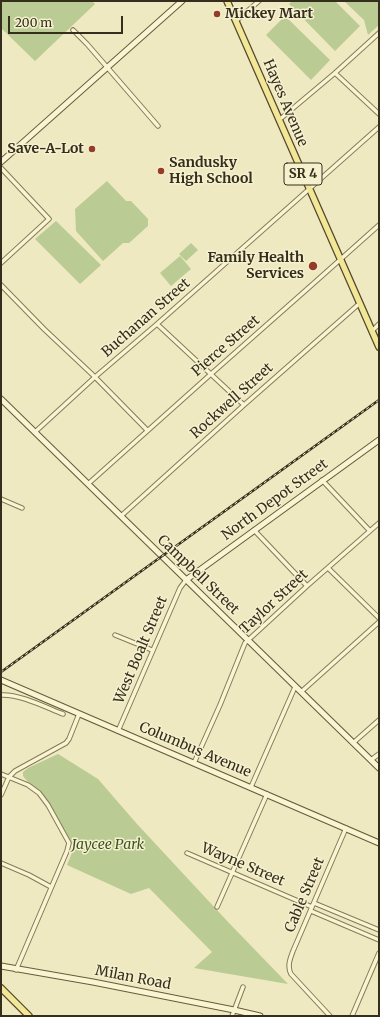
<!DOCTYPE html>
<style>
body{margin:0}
#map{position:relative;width:380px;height:1017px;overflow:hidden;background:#eee9c0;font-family:Merriweather,serif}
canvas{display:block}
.frame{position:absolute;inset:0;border:2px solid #362e1d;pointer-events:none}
.scale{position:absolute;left:8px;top:16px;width:115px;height:18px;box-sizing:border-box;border:2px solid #362e1d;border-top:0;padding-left:5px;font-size:12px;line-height:14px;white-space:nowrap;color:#362e1d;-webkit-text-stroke:3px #f5f1cf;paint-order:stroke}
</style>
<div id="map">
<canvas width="380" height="1017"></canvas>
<div class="frame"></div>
<div class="scale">200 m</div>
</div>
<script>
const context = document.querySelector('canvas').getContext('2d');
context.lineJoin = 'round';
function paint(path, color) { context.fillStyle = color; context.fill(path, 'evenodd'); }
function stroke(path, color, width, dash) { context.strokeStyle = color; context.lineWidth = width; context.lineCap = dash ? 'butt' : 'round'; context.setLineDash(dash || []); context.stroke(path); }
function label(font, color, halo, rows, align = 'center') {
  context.font = font + ' Merriweather,serif'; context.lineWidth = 3; context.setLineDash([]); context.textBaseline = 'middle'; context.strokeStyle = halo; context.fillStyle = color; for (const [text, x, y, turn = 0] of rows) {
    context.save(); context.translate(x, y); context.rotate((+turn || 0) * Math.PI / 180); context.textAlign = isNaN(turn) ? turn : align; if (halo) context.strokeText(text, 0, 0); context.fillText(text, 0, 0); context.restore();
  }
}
const green = new Path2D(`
 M1,1H92L95,4L35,61L1,28Z
 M292,1H335L360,26L335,51L289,4Z
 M344,1H379V25L368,35L364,20Z
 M285,16L330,60L311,80L266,35Z
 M107,181L126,201H131L148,219V226L129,243H123L103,261L76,231L75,209Z
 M56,221L101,265L80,284L35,239Z
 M191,243L198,250L186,261L179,254Z
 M180,256L191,269L171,286L160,273Z
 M58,754L98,779L137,824L229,923L288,984L194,968L212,952L149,888L131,894L67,865C70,857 75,850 71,842L42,793L27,781L23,776V772L28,768Z`);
const street = new Path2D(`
 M236,21L259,1
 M73,30L87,44L158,126
 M335,73L379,114
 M279,120L335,73L379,33
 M1,168L49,219L1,263
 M1,285L44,329L95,377L147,430
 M157,324L244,405
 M372,331L379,324
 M35,432L95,377L157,324L379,127
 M322,480L370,531
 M88,484L211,374L314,283L379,225
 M1,499L22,508
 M121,516L244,405L360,303
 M254,530L307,586
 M328,568L379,618
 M115,635L152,650
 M301,692L379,622
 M1,695C20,694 45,707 63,714
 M118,731L180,588L186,580
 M353,743L379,720
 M371,760L379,754
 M194,763L220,705L245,643L307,586L379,523
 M1,774L28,785L39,793L48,805L69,843L67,851L16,970
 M251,787L295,687
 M1,795L9,777L15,771L66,743L69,739L79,714
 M187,853L312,907
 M1,863L29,875L51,887
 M314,903L379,930
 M217,907L267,794
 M311,911L379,940
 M232,1016L243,987
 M330,1016L291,974C287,966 290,959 293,951L346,828
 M352,1016L379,953`);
const secondary = new Path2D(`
 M1,162L182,1
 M1,399L379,768
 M186,580L379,440
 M1,680L379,843
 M1,966L93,982L234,1010L260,1016`);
const primary = new Path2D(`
 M227,1L379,347
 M1,988L29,1016`);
const rail = new Path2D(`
 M1,672L379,400`);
const markers = [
 [217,14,4,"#953d28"],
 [92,149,4,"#953d28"],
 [161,171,4,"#953d28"],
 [313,266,5,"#953d28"]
];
const shields = [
 [303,174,38]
];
const shieldNames = [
 ["SR 4",303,174]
];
const poiNames = [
 ["Mickey Mart",225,14],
 ["Save-A-Lot",84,149,"right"],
 ["Sandusky",169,163],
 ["High School",169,179],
 ["Family Health",304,258,"right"],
 ["Services",304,274,"right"]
];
const streetNames = [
 ["Hayes Avenue",285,103,67],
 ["Buchanan Street",146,318,-41],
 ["Pierce Street",226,346,-41],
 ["Rockwell Street",232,401,-42],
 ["North Depot Street",275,500,-36],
 ["Campbell Street",198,575,44],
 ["Taylor Street",274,602,-43],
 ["West Boalt Street",141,650,-67],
 ["Columbus Avenue",195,750,23],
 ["Wayne Street",243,865,23],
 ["Cable Street",305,895,-67],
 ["Milan Road",133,978,11]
];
const parkNames = [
 ["Jaycee Park",108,845]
];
paint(green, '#bacb94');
stroke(street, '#867a58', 5.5);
stroke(secondary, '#685b3b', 7);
stroke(primary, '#54472d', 8);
stroke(street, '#f9f5d3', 3.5);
stroke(secondary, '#f9f5d3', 5);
stroke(primary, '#f1e797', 5.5);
stroke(rail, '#362e1d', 2.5);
stroke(rail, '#f5f1cf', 1, [3]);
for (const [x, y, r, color] of markers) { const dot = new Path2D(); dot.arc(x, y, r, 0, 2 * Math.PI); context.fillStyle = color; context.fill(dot); stroke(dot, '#f5f1cf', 1.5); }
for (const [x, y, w] of shields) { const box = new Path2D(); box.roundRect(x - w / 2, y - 11, w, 22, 3); context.fillStyle = '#f5f1cf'; context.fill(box); stroke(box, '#362e1d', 1); }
label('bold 13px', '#362e1d', null, shieldNames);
label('bold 14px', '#362e1d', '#f5f1cf', poiNames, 'left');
label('14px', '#362e1d', '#f5f1cf', streetNames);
label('italic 14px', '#3d5223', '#f5f1cf', parkNames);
</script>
